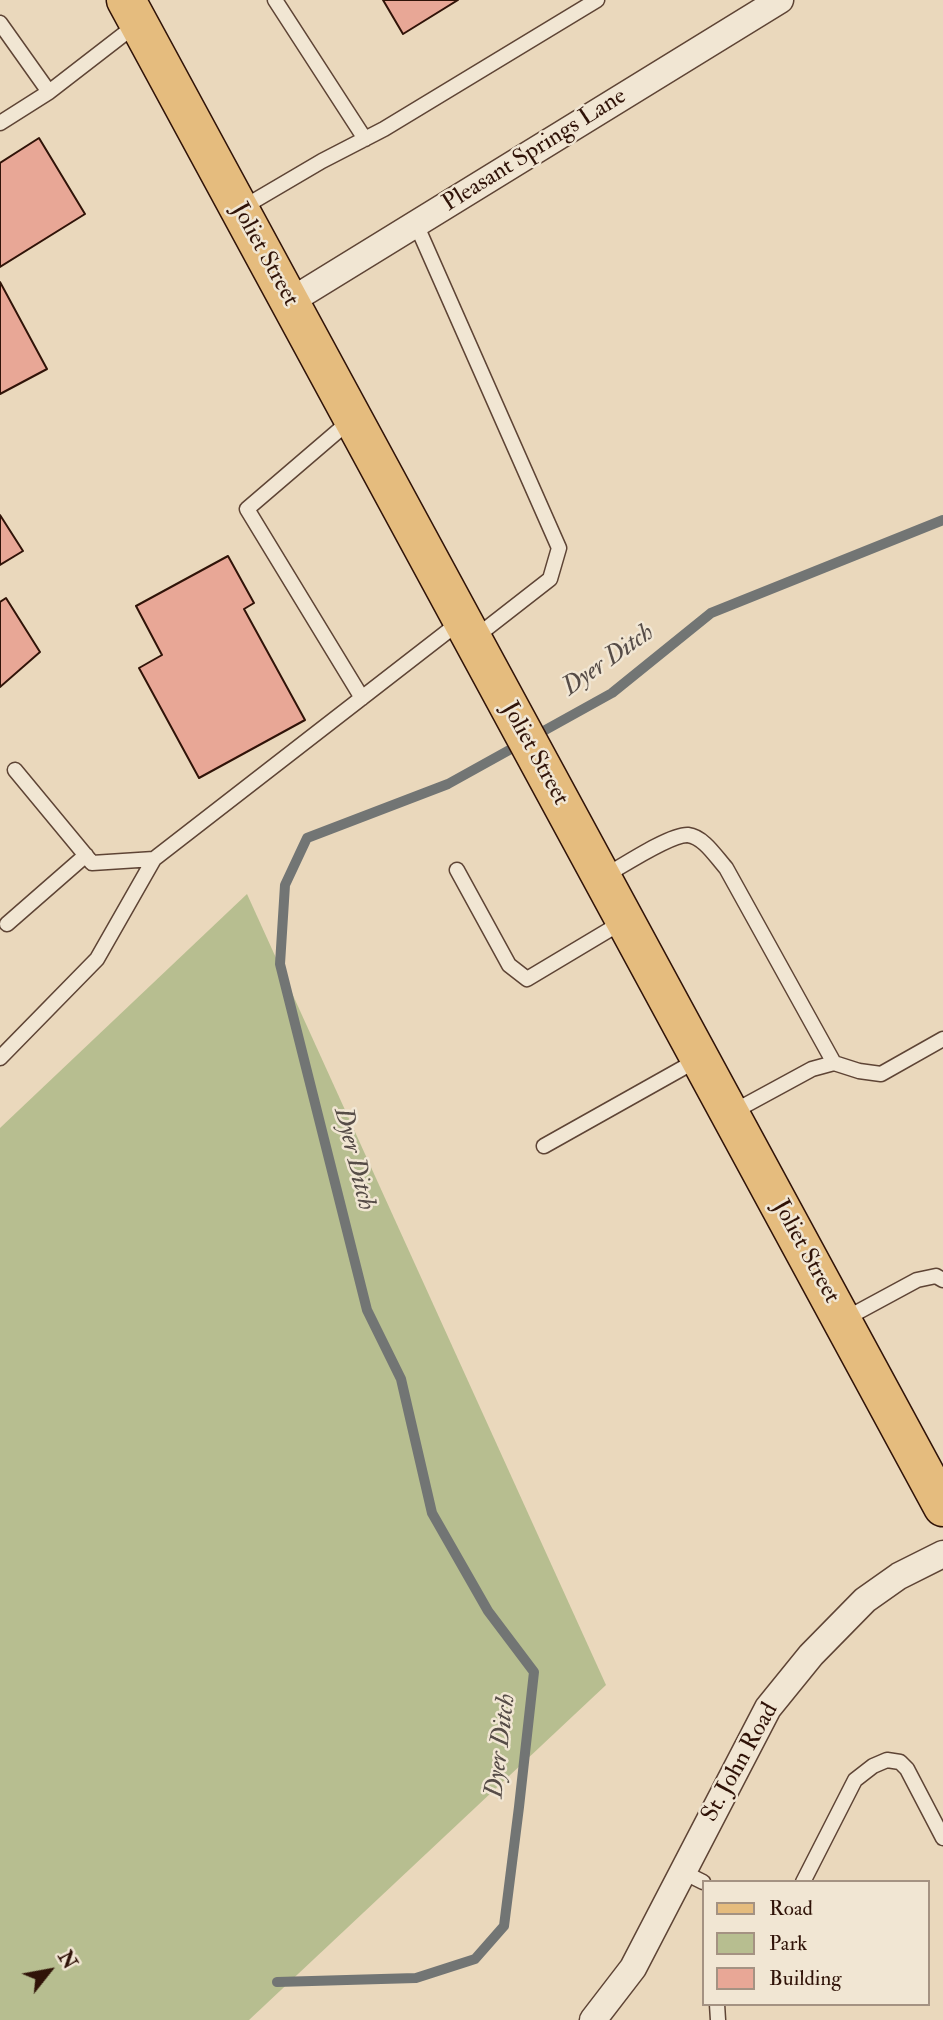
<!DOCTYPE html>
<style>
body{margin:0}
#map{position:relative;width:943px;height:2020px;overflow:hidden;background:#ead8bc;font-family:"IM FELL Double Pica",serif}
canvas{display:block}
.legend{position:absolute;left:702px;top:1880px;width:228px;height:126px;box-sizing:border-box;background:#f1e6d3;border:2px solid #a49282;margin:0;padding:9px 12px;list-style:none;font-size:21px;color:#301308}
.legend li{display:flex;align-items:center;gap:14px;height:35px}
.legend b{width:35px;border:2px solid #a49282}
.north{position:absolute;left:14px;top:1936px;width:70px;height:70px;-webkit-text-stroke:5px #f1e6d3;paint-order:stroke;rotate:59deg;font-size:19px;font-weight:700;line-height:28px;text-align:center;color:#301308}
.north::after{content:'';display:block;margin:auto;width:24px;height:32px;background:#301308;clip-path:polygon(50% 0,100% 100%,50% 72%,0 100%)}
</style>
<div id="map">
<canvas width="943" height="2020"></canvas>
<ul class="legend">
<li><b style="height:9px;background:#e5bc7e"></b>Road</li>
<li><b style="height:19px;background:#b7be90"></b>Park</li>
<li><b style="height:19px;background:#e8a796"></b>Building</li>
</ul>
<div class="north">N</div>
</div>
<script>
const context = document.querySelector('canvas').getContext('2d');
context.lineJoin = 'round';
function paint(path, color) { context.fillStyle = color; context.fill(path, 'evenodd'); }
function stroke(path, color, width, dash) { context.strokeStyle = color; context.lineWidth = width; context.lineCap = dash ? 'butt' : 'round'; context.setLineDash(dash || []); context.stroke(path); }
function label(font, color, halo, rows, align = 'center') {
  context.font = font + ' "IM FELL Double Pica",serif'; context.lineWidth = 5; context.setLineDash([]); context.textBaseline = 'middle'; context.strokeStyle = halo; context.fillStyle = color; for (const [text, x, y, turn = 0] of rows) {
    context.save(); context.translate(x, y); context.rotate((+turn || 0) * Math.PI / 180); context.textAlign = isNaN(turn) ? turn : align; if (halo) context.strokeText(text, 0, 0); context.fillText(text, 0, 0); context.restore();
  }
}
const green = new Path2D(`
 M247,894L606,1685L249,2020H0V1128Z`);
const stream = new Path2D(`
 M277,1982L416,1978L475,1959L504,1926L519,1807L534,1672L488,1611L432,1513L401,1379L367,1310L280,964L285,885L307,838L448,784L612,693L711,613L943,520`);
const building = new Path2D(`
 M383,0H458L403,34Z
 M39,138L85,214L0,267V163Z
 M0,282L47,369L0,394Z
 M0,515L23,551L0,565Z
 M228,556L254,603L244,609L305,720L199,778L139,668L162,655L136,606Z
 M6,598L40,652L0,687V602Z`);
const lane = new Path2D(`
 M275,0L365,139
 M0,23L49,92
 M0,123L49,92L137,24
 M242,208L322,161L384,129L597,0
 M416,224L559,548L550,579L473,639
 M352,419L247,509L362,698
 M15,770L92,863L154,859
 M457,870L509,965L527,979L624,921
 M603,877C621,867 670,834 688,835C704,837 716,857 726,868L834,1063
 M7,924L86,855
 M0,1058L97,959L154,859L461,621
 M731,1113L812,1069L834,1063L859,1071L881,1074L943,1039
 M544,1146L699,1059
 M843,1320L917,1280L936,1276L943,1280
 M683,1872L703,1882
 M803,1882L855,1780L873,1766L887,1760L900,1762L907,1769L943,1838
 M717,2004L718,2020`);
const street = new Path2D(`
 M289,302L780,0
 M593,2020L633,1968L768,1708L811,1655L865,1600L899,1576L943,1554`);
const primary = new Path2D(`
 M126,0L943,1507`);
const streetNames = [
 ["Pleasant Springs Lane",535,151,-32],
 ["Joliet Street",264,255,61],
 ["Joliet Street",534,754,61],
 ["Joliet Street",805,1252,61],
 ["St. John Road",741,1763,-61]
];
const waterNames = [
 ["Dyer Ditch",609,661,-35],
 ["Dyer Ditch",353,1159,76],
 ["Dyer Ditch",502,1746,-83]
];
paint(green, '#b7be90');
stroke(stream, '#727574', 10);
paint(building, '#e8a796');
stroke(building, '#301308', 2);
stroke(lane, '#5e4435', 17);
stroke(street, '#5e4435', 29);
stroke(primary, '#301308', 41);
stroke(lane, '#f1e6d3', 14);
stroke(street, '#f1e6d3', 26);
stroke(primary, '#e5bc7e', 38);
label('24px', '#301308', '#f1e6d3', streetNames);
label('italic 26px', '#564c47', '#f1e6d3', waterNames);
</script>
